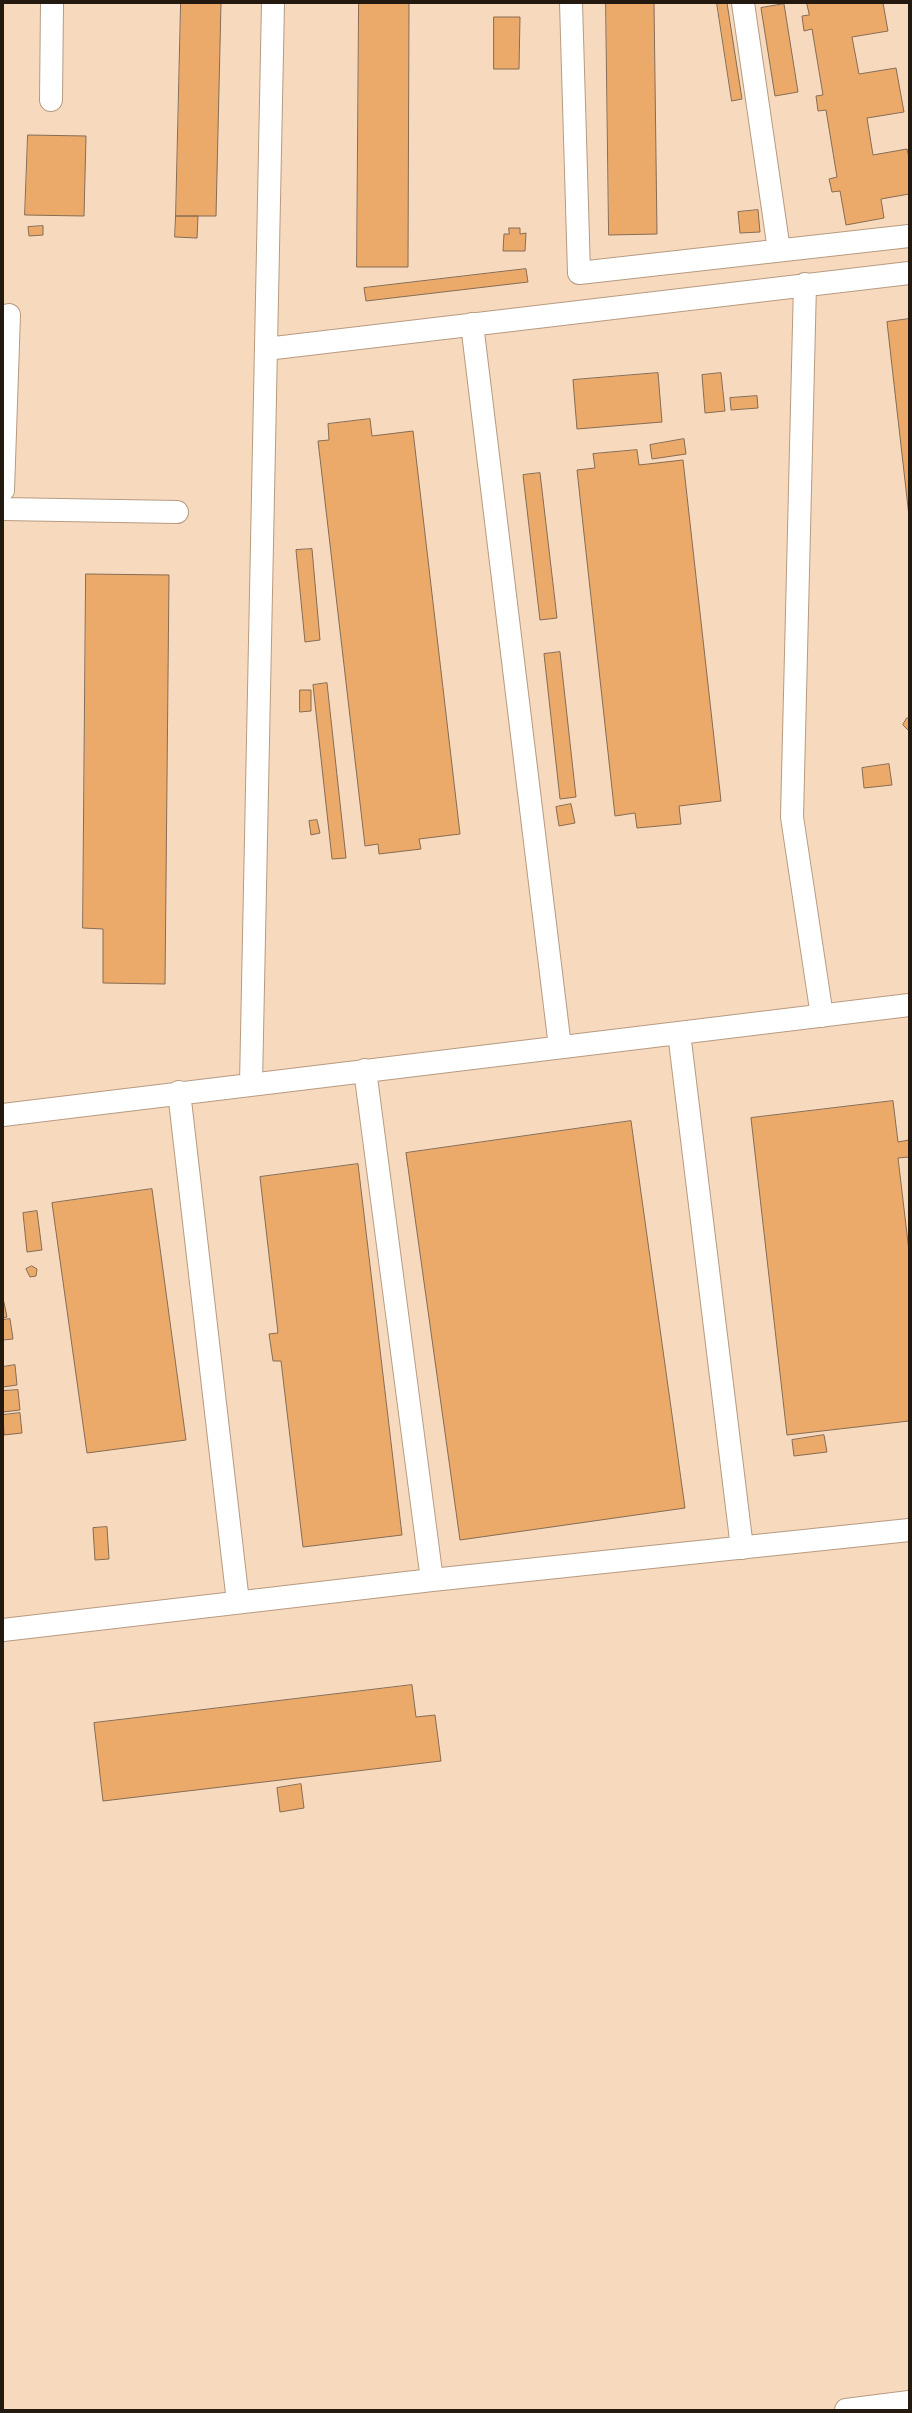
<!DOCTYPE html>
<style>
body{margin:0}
#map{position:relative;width:912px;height:2413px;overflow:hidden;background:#f7d9be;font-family:Commissioner,sans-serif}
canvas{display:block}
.frame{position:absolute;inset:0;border:4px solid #24190f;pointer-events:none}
</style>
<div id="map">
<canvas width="912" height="2413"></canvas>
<div class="frame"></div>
</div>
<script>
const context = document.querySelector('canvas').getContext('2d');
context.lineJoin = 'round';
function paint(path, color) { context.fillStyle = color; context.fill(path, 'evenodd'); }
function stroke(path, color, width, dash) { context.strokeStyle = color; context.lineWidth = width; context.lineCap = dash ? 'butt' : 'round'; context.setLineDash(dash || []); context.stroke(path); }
const building = new Path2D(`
 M181,3H221L216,216H176Z
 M359,3H409L408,267H357Z
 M606,3H654L657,234L609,235Z
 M717,3H727L742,99L732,101Z
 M807,3H883L888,31L852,37L859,74L896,68L904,112L867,118L873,155L907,149L909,157V194L881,199L884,218L846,225L840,191L832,192L829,179L837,177L826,110L818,111L816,96L823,95L812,29L804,31L802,16L809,15Z
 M784,4L798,92L775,96L761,8Z
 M494,17H520L519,69H494Z
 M28,135L86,136L84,216L25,215Z
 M758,210L760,232L740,233L738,212Z
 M176,216H198L197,238L175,237Z
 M43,226V235L29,236L28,227Z
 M509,228H520V234L526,233L525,251H503L504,234H509Z
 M526,269L528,282L366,301L364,288Z
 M909,319V516L887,322Z
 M658,373L662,422L577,429L573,380Z
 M721,373L725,411L705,413L702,375Z
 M757,396L758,408L731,410L730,398Z
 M370,419L372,436L413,431L460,834L419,839L421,849L379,854L378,844L365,846L318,441L329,440L328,424Z
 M684,439L686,454L652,459L650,445Z
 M637,450L639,465L683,460L721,801L679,806L681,824L637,828L635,813L615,816L577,470L595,468L593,454Z
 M540,473L557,618L540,620L523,475Z
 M312,549L320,640L305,642L296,550Z
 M86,574L169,575L165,984L103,983V929L83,928Z
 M560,652L576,797L560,799L544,654Z
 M327,683L346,858L332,859L313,685Z
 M300,690H311V711L300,712Z
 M907,718H909V731L903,725Z
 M889,764L892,785L864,788L862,768Z
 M571,804L575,823L559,826L556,807Z
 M317,820L320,833L311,835L309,821Z
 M893,1101L898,1142L909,1140V1157L898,1158L909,1251V1421L787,1435L751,1118Z
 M631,1121L685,1508L460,1540L406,1153Z
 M358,1164L402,1535L303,1547L281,1361H273L269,1334L278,1333L260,1177Z
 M152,1189L186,1440L87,1453L52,1203Z
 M37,1211L42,1250L27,1252L23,1213Z
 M32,1266L37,1269L36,1276L30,1277L26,1269Z
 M3,1298L7,1317L3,1318Z
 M10,1319L13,1339L3,1340V1320Z
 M15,1365L17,1385L3,1387V1367Z
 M18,1390L20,1410L3,1412V1391Z
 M20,1413L22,1433L4,1435L3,1415Z
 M824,1435L827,1452L794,1456L792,1440Z
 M107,1527L109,1559L95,1560L93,1528Z
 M412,1685L416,1717L435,1715L441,1761L103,1801L94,1723Z
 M301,1784L304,1808L280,1812L277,1788Z`);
const service = new Path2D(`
 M571,3L579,273L909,236
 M743,3L779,250
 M51,100L52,3
 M805,284L792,817L822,1016
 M3,317L9,315L3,490
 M472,324L560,1047
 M266,349L909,273
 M3,509L177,512
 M679,1033L742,1548
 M365,1070L432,1580
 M251,1083L273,3
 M179,1092L238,1602
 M3,1115L909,1005
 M3,1630L432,1580L909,1530
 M846,2410L909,2402`);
paint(building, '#ebaa6a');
stroke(building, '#866c53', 1);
stroke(service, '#b79b81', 24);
stroke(service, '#fff', 22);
</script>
